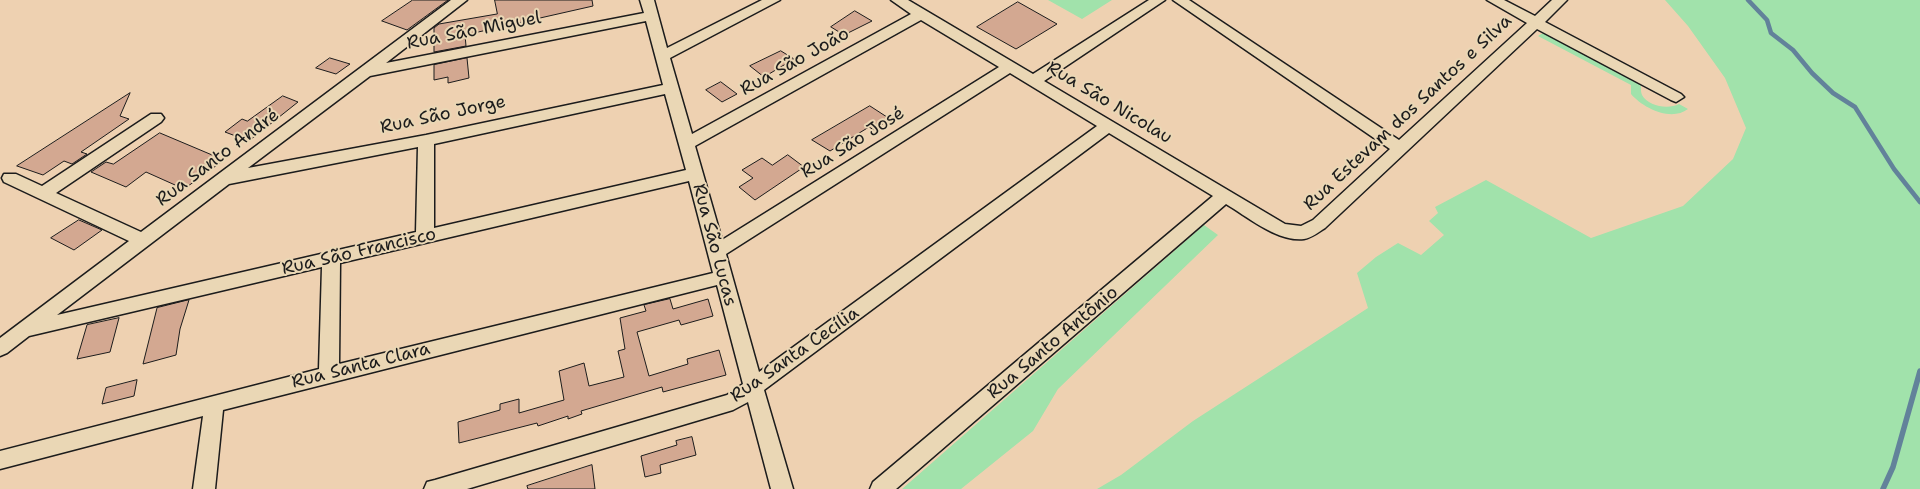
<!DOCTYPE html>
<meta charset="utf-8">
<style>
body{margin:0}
canvas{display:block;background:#eed1b1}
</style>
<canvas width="1920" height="489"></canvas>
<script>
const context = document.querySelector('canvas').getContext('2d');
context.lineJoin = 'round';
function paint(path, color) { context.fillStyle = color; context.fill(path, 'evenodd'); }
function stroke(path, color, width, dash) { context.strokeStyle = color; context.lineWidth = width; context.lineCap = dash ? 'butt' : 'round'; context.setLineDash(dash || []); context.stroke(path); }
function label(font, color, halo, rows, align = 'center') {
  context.font = font + ' "Shantell Sans",sans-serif'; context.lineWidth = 4; context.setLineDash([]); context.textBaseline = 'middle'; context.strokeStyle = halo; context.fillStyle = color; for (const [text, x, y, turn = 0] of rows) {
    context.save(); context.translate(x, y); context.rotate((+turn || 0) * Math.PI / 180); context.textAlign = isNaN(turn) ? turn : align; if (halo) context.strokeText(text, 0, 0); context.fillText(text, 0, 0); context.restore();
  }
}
const green = new Path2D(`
 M1048,0H1112L1082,19Z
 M1665,0H1920V489H1097L1121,475L1193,421L1368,308L1357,273L1376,257L1398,243L1421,255L1444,235L1429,221L1438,213L1435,207L1486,180L1591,238L1683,206L1733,159L1746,128L1725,78L1688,26Z
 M1543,33L1640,83C1642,88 1640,90 1642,95C1648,106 1668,110 1679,104L1688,109C1671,122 1643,108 1631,94V85L1538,36Z
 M1204,225L1218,235L1058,389L1033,431L961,489H902Z`);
const streamFar1 = new Path2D(`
 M1748,0L1767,20L1771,33L1793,50L1812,73L1833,93L1855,107L1894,169L1920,202`);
const stream = new Path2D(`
 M1883,489L1893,467L1920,371`);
const building = new Path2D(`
 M413,0H448L407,30L382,21Z
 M495,0H592L593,6L465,35L466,46L434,52V28L439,24L497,14Z
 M1018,2L1057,24L1016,49L977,27Z
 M855,11L872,21L844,35L831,27Z
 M781,51L794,59L764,77L750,66Z
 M330,58L350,64L336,74L316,68Z
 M467,58L469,78L448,83V77L434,80V65Z
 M721,82L737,94L722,102L706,90Z
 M130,93L120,116L129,119L81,152L87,154L72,164L64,161L43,175L17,166Z
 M283,96L298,102L249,141L225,132L242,119L247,121Z
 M870,106L890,119L874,130L869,127L830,151L812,140Z
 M160,133L224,160L184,189L146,172L126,187L91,172L106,162L113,164Z
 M788,155L804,167L755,200L739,187L753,178L742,170L762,158L772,165Z
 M79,220L102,230L74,250L51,238Z
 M670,299L673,309L708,299L713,316L681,325L679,320L637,332L649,376L688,364L687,359L719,350L726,375L663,392L662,387L581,411L582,414L568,419V416L538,426L537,423L459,443L458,422L500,410V404L519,399V413L564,400L559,371L584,363L589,386L624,377L618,351L625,349L620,318L646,311L644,305Z
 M189,300L180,329L176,355L143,364L157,308Z
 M119,318L110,352L77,359L87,325Z
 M137,380L134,396L102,404L106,388Z
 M692,437L696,455L660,465L661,473L645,477L641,456L677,445L676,441Z
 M592,465L595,489H528L527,486Z`);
const minor = new Path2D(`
 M451,0H467L386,63L644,13L640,0H654L667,48L762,0H780L670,58L692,134L911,14L891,0H908L1033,74L1149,0H1165L1044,81L1285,224L1301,226L1313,220L1390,149L1173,0H1189L1399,140L1527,23L1487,0H1504L1535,16L1552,0H1567L1545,22L1681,94L1684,97L1676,102L1671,100L1537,29L1325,228C1319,232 1311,238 1304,239C1277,242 1248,217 1226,204L896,489H870L873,482L1213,196L1109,133L764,390L793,489H771L748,402L733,410L467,489H424L427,482L435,480L727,395L743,384L717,285L223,410L215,489H193L203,416L0,469V451L319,369L322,267L29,336L7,353L0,356V338L129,241L4,182L2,178L4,174H16L42,186L151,114H161L164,118L161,122L56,193L141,232ZM921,20L999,67L722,240L695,146ZM646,21L663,85L426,135L248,168L370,76ZM1010,73L1097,126L759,372L726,254ZM665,94L686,170L434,228V144ZM418,147L416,232L57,315L229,184ZM689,181L713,273L339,364L340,263Z`);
const streetNames = [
 ["Rua São Miguel",474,31,-11],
 ["Rua São João",795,62,-29],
 ["Rua São Nicolau",1109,103,31],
 ["Rua Estevam dos Santos e Silva",1408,113,-43],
 ["Rua São Jorge",443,115,-12],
 ["Rua São José",853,143,-32],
 ["Rua Santo André",218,158,-37],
 ["Rua São Lucas",714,245,75],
 ["Rua São Francisco",359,252,-13],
 ["Rua Santo Antônio",1053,343,-40],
 ["Rua Santa Cecília",795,355,-35],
 ["Rua Santa Clara",361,366,-14]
];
paint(green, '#a1e2ab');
stroke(streamFar1, '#62829a', 4.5);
stroke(stream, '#62829a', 5.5);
paint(building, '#d3a891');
stroke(building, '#1c1c1c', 1);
stroke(minor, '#1c1c1c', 3);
paint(minor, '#ead7b5');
label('18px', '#1c1c1c', '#ead7b5', streetNames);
</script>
